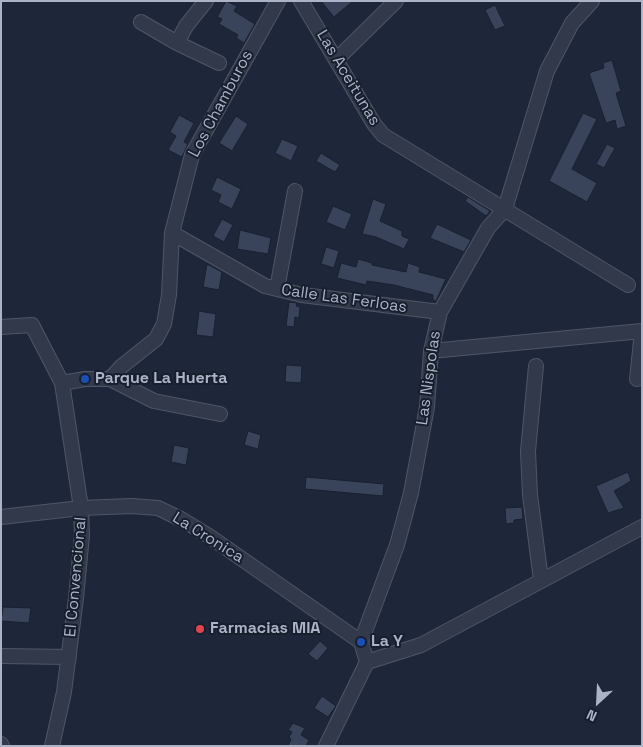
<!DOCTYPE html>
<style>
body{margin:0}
#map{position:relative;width:643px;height:747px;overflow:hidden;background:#1e2739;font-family:"Space Grotesk",sans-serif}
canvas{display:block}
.frame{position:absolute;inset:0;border:2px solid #acb3c7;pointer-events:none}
.north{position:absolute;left:573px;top:677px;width:50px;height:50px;-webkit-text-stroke:4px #171e2e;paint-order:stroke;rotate:205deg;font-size:14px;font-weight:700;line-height:20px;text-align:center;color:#acb3c7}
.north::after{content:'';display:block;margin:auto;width:18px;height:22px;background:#acb3c7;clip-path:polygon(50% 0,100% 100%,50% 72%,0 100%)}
</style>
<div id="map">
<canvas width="643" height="747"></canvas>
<div class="frame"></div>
<div class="north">N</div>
</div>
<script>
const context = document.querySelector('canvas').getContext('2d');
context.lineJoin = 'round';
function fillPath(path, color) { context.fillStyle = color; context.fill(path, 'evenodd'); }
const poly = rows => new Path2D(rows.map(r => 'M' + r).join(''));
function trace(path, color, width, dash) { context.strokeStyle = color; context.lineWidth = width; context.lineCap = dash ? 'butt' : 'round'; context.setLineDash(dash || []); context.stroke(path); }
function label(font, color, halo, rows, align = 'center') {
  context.font = font + ' "Space Grotesk",sans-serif'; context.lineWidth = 4; context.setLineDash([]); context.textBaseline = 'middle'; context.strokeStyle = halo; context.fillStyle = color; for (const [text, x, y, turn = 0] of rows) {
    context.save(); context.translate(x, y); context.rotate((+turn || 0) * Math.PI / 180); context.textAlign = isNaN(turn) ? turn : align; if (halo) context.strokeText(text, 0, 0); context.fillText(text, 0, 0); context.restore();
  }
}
const building = poly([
 [226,1,237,6,234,11,255,24,244,43,236,38,238,35,219,24,222,19,217,17,226,1],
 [321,1,353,1,334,17,321,1],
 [495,5,505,26,495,30,485,10,495,5],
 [612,60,621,91,616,93,626,126,617,129,615,120,606,123,589,73,604,68,603,63,612,60],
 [583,113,597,119,572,169,597,183,587,202,549,181,583,113],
 [179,115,194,123,184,142,188,144,182,157,168,150,176,136,170,132,179,115],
 [236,116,248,124,232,151,219,143,236,116],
 [282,139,298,146,291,161,275,153,282,139],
 [607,144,615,148,604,168,596,164,607,144],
 [321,153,340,165,335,172,316,161,321,153],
 [217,177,241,189,232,209,218,202,221,195,211,190,217,177],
 [468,197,490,211,486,216,465,201,468,197],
 [373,199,386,204,380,221,402,231,402,236,409,239,404,249,376,237,362,234,373,199],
 [333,206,352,214,345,230,326,222,333,206],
 [222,219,233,225,224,242,213,236,222,219],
 [437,224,471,240,464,252,430,238,437,224],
 [240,230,271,238,268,254,237,249,240,230],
 [326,247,339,251,334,268,321,264,326,247],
 [358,259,372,263,372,265,406,272,408,263,420,267,419,272,446,279,436,301,433,300,433,295,394,285,367,281,366,285,337,278,341,263,356,267,358,259],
 [207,264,222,272,219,290,203,287,207,264],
 [289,302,297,303,296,306,300,307,299,318,295,317,294,327,286,326,289,302],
 [199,311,216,314,213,337,196,335,199,311],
 [286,365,302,366,301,383,285,382,286,365],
 [248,431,261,435,258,449,244,445,248,431],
 [174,445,189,448,186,465,171,462,174,445],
 [628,472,631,481,614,491,624,508,608,513,596,486,628,472],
 [306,477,384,484,383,496,305,489,306,477],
 [522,507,523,519,514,520,514,523,506,524,505,508,522,507],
 [3,607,31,608,29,623,1,621,3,607],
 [320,641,328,648,317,661,308,654,320,641],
 [322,696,336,706,328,717,314,708,322,696],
 [293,723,305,728,301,735,309,740,306,746,288,746,291,739,289,737,292,732,288,730,293,723]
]);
fillPath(building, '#39445a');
trace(building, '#192030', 1);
const minor = poly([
 [206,1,186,26,177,43,219,63],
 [301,1,374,124,383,135,628,285],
 [141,22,177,43],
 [336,60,396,1],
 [172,233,265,286,277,289,302,295,440,312],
 [277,289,295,191],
 [1,327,32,325,62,383,81,508,82,535,76,598,64,692,52,746],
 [431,351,642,331],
 [536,366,528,451,530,495,541,580],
 [110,379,154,401,220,414],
 [637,379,642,331],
 [62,383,85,379,110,379,122,366,156,339,164,324,169,295,172,233,192,155,278,1],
 [1,517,81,508,132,506,158,508,181,519,209,536,361,642],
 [1,656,69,657],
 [367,662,421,645,642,527],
 [1,744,2,746],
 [326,746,367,662,361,642,397,545,411,493,427,407,431,351,440,312,488,228,505,209,547,71,572,23,592,1]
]);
trace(minor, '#4f5668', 16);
trace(minor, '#32394a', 14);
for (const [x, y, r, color] of [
 [85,379,5,"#1a4fb4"],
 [200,629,5,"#e0444e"],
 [361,642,5,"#1a4fb4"]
]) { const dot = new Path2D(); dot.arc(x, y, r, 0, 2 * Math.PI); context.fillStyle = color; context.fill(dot); trace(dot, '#171e2e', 2); }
label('16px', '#acb3c7', '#171e2e', [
 ["Las Aceitunas",348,78,59],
 ["Los Chamburos",221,104,-62],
 ["Calle Las Ferloas",344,299,8],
 ["Las Nispolas",429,378,-82],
 ["La Cronica",208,538,32],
 ["El Convencional",76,577,-85]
]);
label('bold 16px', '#acb3c7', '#171e2e', [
 ["Parque La Huerta",95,379],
 ["Farmacias MIA",210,629],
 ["La Y",371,642]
], 'left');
</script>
